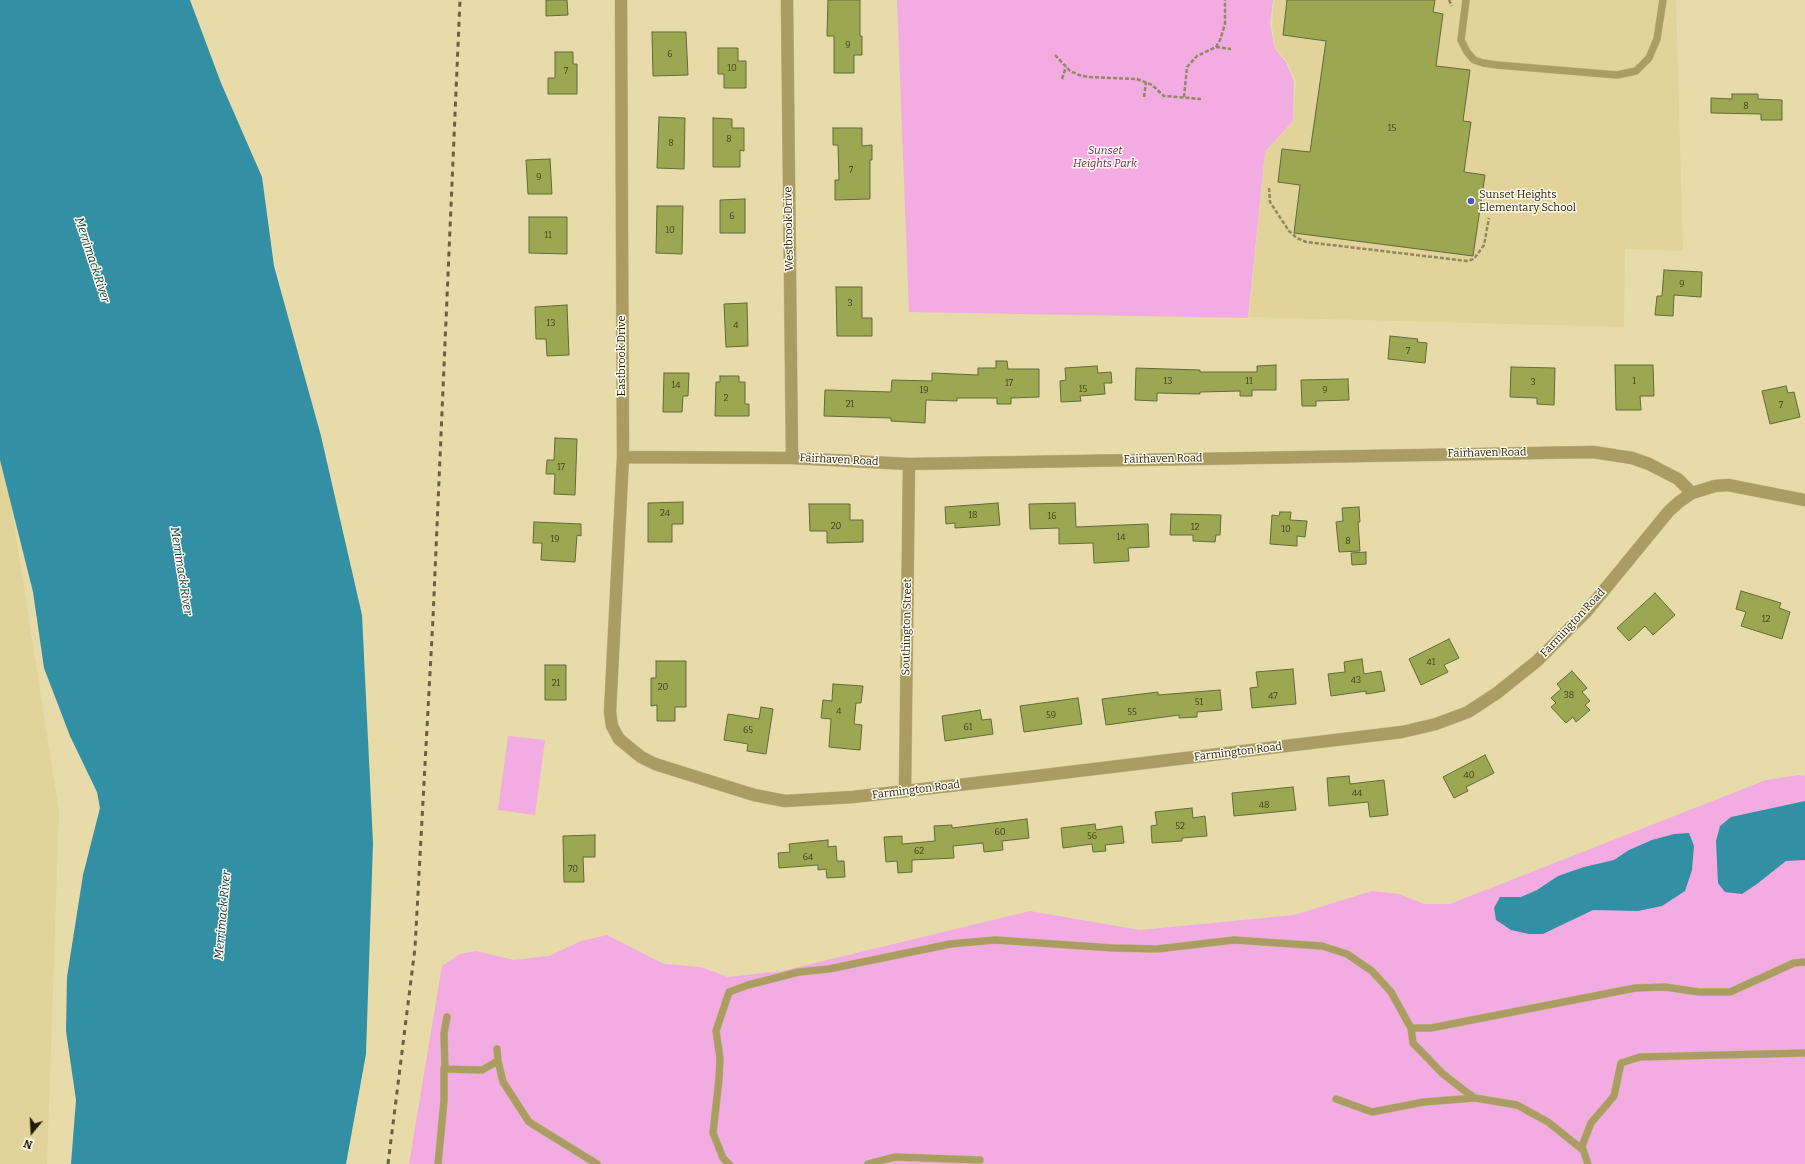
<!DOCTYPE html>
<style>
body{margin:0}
#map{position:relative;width:1805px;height:1164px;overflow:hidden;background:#e7dba9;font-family:Bitter,serif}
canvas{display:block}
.north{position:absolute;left:12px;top:1112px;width:40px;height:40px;-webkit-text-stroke:3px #fffbec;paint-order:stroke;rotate:198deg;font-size:11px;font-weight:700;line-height:16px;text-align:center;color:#221d0a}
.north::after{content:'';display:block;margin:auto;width:14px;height:18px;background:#221d0a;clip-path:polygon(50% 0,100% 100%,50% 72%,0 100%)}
</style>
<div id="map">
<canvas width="1805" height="1164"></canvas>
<div class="north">N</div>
</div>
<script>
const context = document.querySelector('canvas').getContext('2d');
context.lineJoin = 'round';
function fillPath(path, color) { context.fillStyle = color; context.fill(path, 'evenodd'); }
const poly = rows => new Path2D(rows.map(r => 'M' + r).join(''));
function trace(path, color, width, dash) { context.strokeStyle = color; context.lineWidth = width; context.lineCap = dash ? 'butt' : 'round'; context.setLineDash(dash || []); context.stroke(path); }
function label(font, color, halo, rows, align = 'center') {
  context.font = font + ' Bitter,serif'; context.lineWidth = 3; context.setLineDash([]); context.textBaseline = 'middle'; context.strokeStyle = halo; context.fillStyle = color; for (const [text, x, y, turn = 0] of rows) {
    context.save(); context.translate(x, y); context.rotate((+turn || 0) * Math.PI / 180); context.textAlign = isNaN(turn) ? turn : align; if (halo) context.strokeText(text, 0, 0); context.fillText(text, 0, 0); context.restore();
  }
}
fillPath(poly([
 [1274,0,1676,0,1683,251,1625,249,1624,327,1249,317,1265,153,1293,122,1296,82,1287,61,1276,49,1272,26],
 [0,434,59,812,47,1164,0,1164]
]), '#e1d399');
fillPath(poly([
 [897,0,1273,0,1270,25,1275,49,1286,62,1294,82,1293,121,1265,152,1248,318,909,312],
 [508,736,545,740,535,815,498,810],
 [1799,775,1805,776,1805,1164,409,1164,442,966,460,954,476,951,514,960,549,956,581,941,607,935,664,964,701,967,728,977,782,971,1030,911,1140,930,1294,915,1372,891,1399,894,1424,904,1450,904,1766,780]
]), '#f3ace2');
fillPath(poly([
 [0,0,190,0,221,83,262,177,274,266,321,436,362,615,373,843,366,1054,346,1164,71,1164,76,1100,66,1031,67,977,83,875,100,808,97,792,70,736,44,668,33,592,0,460],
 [1805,801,1805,860,1786,861,1757,884,1742,894,1725,892,1718,883,1716,841,1720,826,1731,817],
 [1689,833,1694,846,1692,870,1685,891,1662,906,1638,911,1593,910,1543,934,1529,934,1511,930,1496,920,1494,908,1500,897,1521,897,1537,890,1558,876,1584,867,1614,860,1629,850,1652,840,1674,834]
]), '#338fa4');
const building = poly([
 [546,0,567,0,568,15,546,16,546,0],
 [828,0,860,0,860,36,862,36,862,55,854,55,854,73,834,73,834,36,827,36,828,0],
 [1287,0,1435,0,1433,12,1443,14,1436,66,1470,70,1463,121,1471,122,1464,172,1485,175,1473,256,1294,233,1300,185,1278,182,1282,149,1310,152,1326,41,1283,35,1287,0],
 [652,32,686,32,688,75,653,76,652,32],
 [718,48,738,48,738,61,746,61,746,88,724,88,724,74,718,74,718,48],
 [555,52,573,52,573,64,577,64,577,94,548,94,548,78,555,78,555,52],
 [1732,94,1758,94,1758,99,1782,100,1782,120,1761,120,1761,114,1711,113,1711,98,1732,99,1732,94],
 [659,117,685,118,684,169,657,168,659,117],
 [713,118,732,119,732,128,744,128,744,151,740,150,740,167,713,167,713,118],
 [833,128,862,128,862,146,872,145,872,160,870,160,870,199,835,200,835,180,839,180,838,145,833,145,833,128],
 [550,159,552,194,528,194,526,160,550,159],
 [745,199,745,233,720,233,720,200,745,199],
 [657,206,683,206,682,254,656,253,657,206],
 [529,217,567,217,567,254,529,253,529,217],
 [1664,270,1702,272,1701,297,1674,295,1673,316,1655,315,1657,296,1662,296,1664,270],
 [836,287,862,287,862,318,872,318,872,336,837,336,836,287],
 [747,303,748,346,726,347,724,304,747,303],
 [567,305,569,355,547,356,546,339,536,339,535,307,567,305],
 [1390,336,1418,339,1417,342,1427,343,1425,363,1388,359,1390,336],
 [996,361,1007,361,1008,369,1039,369,1039,397,1011,398,1011,404,997,404,997,398,957,398,957,401,926,400,925,423,891,421,891,418,824,416,825,390,891,392,892,380,932,381,932,373,978,375,978,368,996,368,996,361],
 [1276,365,1276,390,1252,390,1252,396,1240,396,1240,391,1200,392,1200,394,1157,393,1157,401,1135,400,1136,368,1200,370,1200,372,1257,372,1257,366,1276,365],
 [1615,365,1653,365,1654,396,1640,396,1641,410,1616,410,1615,365],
 [1097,366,1098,373,1111,372,1112,383,1104,383,1105,394,1080,396,1081,401,1061,402,1060,381,1066,380,1065,368,1097,366],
 [1511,367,1555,368,1554,405,1537,404,1537,398,1510,397,1511,367],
 [664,373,689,373,688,396,683,396,682,412,663,412,664,373],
 [720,376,739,376,739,382,745,382,745,404,749,404,749,416,715,416,716,382,720,382,720,376],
 [1348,379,1349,400,1316,401,1316,406,1302,406,1301,380,1348,379],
 [1786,386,1788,393,1794,392,1800,417,1770,424,1762,391,1786,386],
 [555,438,577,439,575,495,554,494,555,474,546,474,547,460,554,460,555,438],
 [683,502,683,524,672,524,672,542,648,542,648,503,683,502],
 [998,503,1000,525,955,528,955,523,946,524,945,507,998,503],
 [1075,503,1076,527,1148,524,1149,547,1128,548,1129,561,1094,563,1093,543,1059,544,1059,528,1030,529,1029,504,1075,503],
 [809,504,850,504,850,520,863,520,863,542,827,543,827,531,810,531,809,504],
 [1359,507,1360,522,1358,522,1360,551,1339,552,1336,522,1343,521,1342,508,1359,507],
 [1280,512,1291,512,1290,520,1307,521,1305,537,1297,536,1297,546,1270,544,1272,515,1279,516,1280,512],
 [1171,514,1221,515,1220,535,1216,535,1215,542,1193,541,1193,535,1170,535,1171,514],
 [534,522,581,524,581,536,577,535,575,562,541,560,542,543,533,543,534,522],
 [1366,552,1366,564,1352,565,1351,553,1366,552],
 [1741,591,1781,603,1779,608,1790,612,1782,639,1741,626,1746,612,1736,609,1741,591],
 [1655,593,1675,615,1653,635,1645,626,1629,641,1617,628,1655,593],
 [1449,639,1459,658,1444,665,1448,672,1421,685,1409,659,1449,639],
 [1362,659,1364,674,1381,671,1385,691,1366,694,1366,691,1331,696,1328,674,1345,672,1344,662,1362,659],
 [656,661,686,661,686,707,675,707,675,721,657,721,657,705,651,706,651,678,656,678,656,661],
 [545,665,566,665,566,700,545,700,545,665],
 [1293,669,1296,704,1252,708,1250,688,1258,687,1256,672,1293,669],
 [1572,671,1587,688,1582,692,1590,701,1585,705,1590,710,1576,722,1573,717,1566,723,1551,707,1556,703,1551,698,1561,689,1557,684,1572,671],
 [833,684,863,686,861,703,856,703,854,724,862,725,860,750,829,747,831,719,821,718,823,700,832,701,833,684],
 [1220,690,1222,710,1197,712,1197,717,1179,718,1179,715,1106,725,1102,699,1158,692,1158,695,1220,690],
 [1078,698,1082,724,1024,732,1020,706,1078,698],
 [761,707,773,709,766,754,747,751,748,744,724,740,728,714,759,719,761,707],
 [980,710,982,720,991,719,993,734,945,741,942,716,980,710],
 [1485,755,1494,773,1466,787,1468,791,1454,798,1443,777,1485,755],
 [1349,776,1350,784,1384,780,1388,815,1370,817,1368,802,1329,806,1327,778,1349,776],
 [1293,787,1296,810,1234,816,1232,793,1293,787],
 [1192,808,1193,818,1205,816,1207,836,1182,838,1182,841,1152,843,1151,826,1157,825,1155,812,1192,808],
 [1027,819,1029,838,1002,841,1003,850,984,852,983,843,953,846,954,858,912,860,912,872,898,873,897,861,886,862,884,837,902,836,902,844,935,841,934,826,952,825,952,828,1027,819],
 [1095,824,1096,830,1122,826,1124,843,1105,845,1106,851,1093,852,1092,844,1063,848,1061,828,1095,824],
 [595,835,595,857,583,857,584,882,564,882,563,836,595,835],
 [828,840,828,847,836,846,837,861,844,861,845,877,827,878,826,869,818,870,818,865,779,868,778,853,790,852,789,844,828,840]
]);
fillPath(building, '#9ca851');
trace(building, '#62693c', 1);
const service = poly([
 [1466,0,1461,40,1467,52,1474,60,1483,63,1497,65,1617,75,1636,71,1649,58,1657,39,1663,0],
 [1411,1028,1413,1043,1443,1074,1465,1091,1475,1098,1517,1105,1548,1122,1583,1150],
 [498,1061,503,1082,529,1122,597,1164],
 [445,1069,444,1033,447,1017],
 [1336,1099,1372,1112,1424,1102,1475,1098],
 [438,1164,444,1101,444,1069,482,1070,498,1061,497,1049],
 [729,1164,723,1158,713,1133,719,1079,720,1058,716,1031,729,992,748,985,799,972,829,969,950,944,995,940,1113,948,1157,949,1234,940,1322,946,1347,954,1372,971,1391,992,1411,1028,1431,1028,1635,988,1665,987,1699,992,1730,992,1794,963,1805,962],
 [868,1164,895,1157,980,1160],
 [1588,1164,1582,1146,1591,1123,1614,1096,1621,1063,1640,1057,1805,1053]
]);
const minor = poly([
 [621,0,623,457,610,712,612,726,619,739,641,757,655,764,754,795,785,801,853,797,1028,777,1402,732,1436,724,1468,712,1497,693,1537,661,1587,611,1669,511,1679,502,1692,493,1715,486,1728,485,1805,500],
 [787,0,792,458],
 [623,457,792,458,909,464,1593,452,1632,458,1649,464,1678,479,1692,493],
 [905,791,909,464]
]);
trace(service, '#c4b98c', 8);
trace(minor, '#c4b98c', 13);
trace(poly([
 [1449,0,1452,6],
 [1216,47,1231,49],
 [1055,55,1070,71,1079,75,1088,77,1137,79,1152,85,1164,96,1201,99],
 [1062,79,1066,67],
 [1144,97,1146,82],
 [1184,97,1187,67,1197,56,1216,47,1220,40,1225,24,1225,0],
 [1269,188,1270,202,1289,231,1297,238,1306,242,1467,261,1474,259,1484,245,1489,218]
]), '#908763', 2.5, [4, 2]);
trace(service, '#aa9c63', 7);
trace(minor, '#aa9c63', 12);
trace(poly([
 [388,1164,415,948,433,618,460,0]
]), '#686042', 3, [5, 5]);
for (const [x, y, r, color] of [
 [1471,201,4,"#4f54ca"]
]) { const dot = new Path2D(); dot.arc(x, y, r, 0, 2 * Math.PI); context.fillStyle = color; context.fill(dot); trace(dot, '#fffbec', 1.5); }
label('9px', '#40401c', null, [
 ["9",848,45],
 ["6",670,54],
 ["10",732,68],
 ["7",566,71],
 ["8",1746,106],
 ["15",1392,128],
 ["8",729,139],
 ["8",671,143],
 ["7",851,170],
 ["9",539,177],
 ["6",732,216],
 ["10",670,230],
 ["11",548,235],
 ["9",1682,284],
 ["3",850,303],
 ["13",551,323],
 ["4",736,325],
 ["7",1408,351],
 ["13",1168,381],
 ["11",1249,381],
 ["1",1634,381],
 ["3",1533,382],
 ["17",1009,383],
 ["14",676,385],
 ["15",1083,389],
 ["19",924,390],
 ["9",1325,390],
 ["2",726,398],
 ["21",850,404],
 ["7",1781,405],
 ["17",561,467],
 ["24",665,513],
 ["18",973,515],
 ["16",1052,516],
 ["20",836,526],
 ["12",1195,527],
 ["10",1286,529],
 ["14",1121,537],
 ["19",555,539],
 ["8",1348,541],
 ["12",1766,619],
 ["41",1431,662],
 ["43",1356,680],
 ["21",556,683],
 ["20",663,687],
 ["38",1569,695],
 ["47",1273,696],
 ["51",1199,702],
 ["4",839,711],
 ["55",1132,712],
 ["59",1051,715],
 ["61",968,727],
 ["65",748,730],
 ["40",1469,775],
 ["44",1357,793],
 ["48",1264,805],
 ["52",1180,826],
 ["60",1000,832],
 ["56",1092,836],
 ["62",919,851],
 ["64",808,857],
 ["70",573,869]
]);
label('italic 11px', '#6e1a60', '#fffbec', [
 ["Sunset",1105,151],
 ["Heights Park",1105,164]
]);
label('11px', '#221d0a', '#fffbec', [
 ["Sunset Heights",1479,195],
 ["Elementary School",1479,208]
], 'left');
label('11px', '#221d0a', '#fffbec', [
 ["Westbrook Drive",789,229,-91],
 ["Eastbrook Drive",622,356,-90],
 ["Fairhaven Road",1487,453,-1],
 ["Fairhaven Road",1163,459,-1],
 ["Fairhaven Road",839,460,3],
 ["Farmington Road",1573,623,-47],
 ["Southington Street",907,627,-89],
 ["Farmington Road",1238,752,-7],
 ["Farmington Road",916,790,-7]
]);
label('italic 12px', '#003743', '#fffbec', [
 ["Merrimack River",92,260,72],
 ["Merrimack River",181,571,81],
 ["Merrimack River",223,915,-85]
]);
</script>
